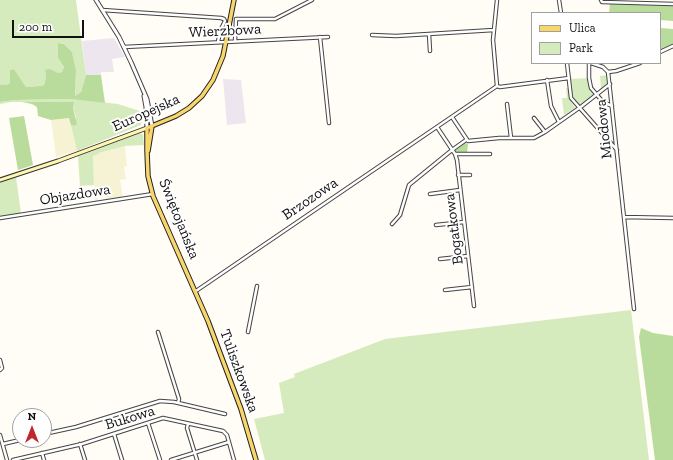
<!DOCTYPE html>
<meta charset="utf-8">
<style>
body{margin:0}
#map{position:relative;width:673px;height:460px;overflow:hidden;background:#fffdf5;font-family:"Zilla Slab",serif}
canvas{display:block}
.legend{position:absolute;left:531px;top:12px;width:130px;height:52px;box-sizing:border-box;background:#fff;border:1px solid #a0a0a0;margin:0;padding:5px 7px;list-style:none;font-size:12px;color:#111}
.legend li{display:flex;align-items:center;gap:8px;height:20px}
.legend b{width:20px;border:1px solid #a0a0a0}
.north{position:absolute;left:12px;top:408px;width:40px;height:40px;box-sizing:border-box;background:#fff;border:1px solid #a0a0a0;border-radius:50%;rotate:0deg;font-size:11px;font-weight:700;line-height:16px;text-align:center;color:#111}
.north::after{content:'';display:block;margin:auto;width:14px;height:18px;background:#c4262e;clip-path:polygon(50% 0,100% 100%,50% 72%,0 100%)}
.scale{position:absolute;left:12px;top:20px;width:72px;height:18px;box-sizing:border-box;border:2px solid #111;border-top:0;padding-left:5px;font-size:12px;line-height:14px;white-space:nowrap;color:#111;-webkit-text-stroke:3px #fff;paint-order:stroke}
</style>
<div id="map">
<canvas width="673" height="460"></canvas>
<ul class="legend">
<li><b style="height:5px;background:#f9d66b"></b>Ulica</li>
<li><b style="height:11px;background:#d5ebbd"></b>Park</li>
</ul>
<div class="north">N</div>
<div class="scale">200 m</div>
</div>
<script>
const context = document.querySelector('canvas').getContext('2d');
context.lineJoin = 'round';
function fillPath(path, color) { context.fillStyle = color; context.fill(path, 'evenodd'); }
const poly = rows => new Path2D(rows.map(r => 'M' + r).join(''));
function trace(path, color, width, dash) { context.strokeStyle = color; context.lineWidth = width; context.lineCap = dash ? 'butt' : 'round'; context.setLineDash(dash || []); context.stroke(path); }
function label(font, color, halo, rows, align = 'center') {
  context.font = font + ' "Zilla Slab",serif'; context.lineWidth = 4; context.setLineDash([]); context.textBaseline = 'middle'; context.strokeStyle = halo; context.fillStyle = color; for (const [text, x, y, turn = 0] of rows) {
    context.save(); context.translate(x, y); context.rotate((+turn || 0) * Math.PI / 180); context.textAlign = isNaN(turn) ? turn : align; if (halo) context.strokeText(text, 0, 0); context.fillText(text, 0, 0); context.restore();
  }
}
fillPath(poly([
 [114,38,125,57,112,59,114,72,101,72,101,75,86,75,82,41],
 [223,79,241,80,246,123,227,125]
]), '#eee6ef');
fillPath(poly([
 [70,118,77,151,56,157,51,120],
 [125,146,127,166,124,167,126,179,120,180,123,197,106,200,105,190,97,190,98,201,95,202,93,156,99,154,99,153]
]), '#f6f3d4');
fillPath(poly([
 [0,0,76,0,86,75,81,92,75,96,76,70,72,52,64,44,59,43,58,58,64,67,62,72,58,73,45,70,46,77,44,85,40,86,26,87,14,69,10,70,10,83,6,85,0,85],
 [608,75,609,84,598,92,595,92,592,87,593,86,596,91,598,91,601,88,600,76],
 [589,78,594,95,582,105,578,105,572,97,570,79],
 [566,88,568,88,568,91,569,88,570,96,572,101,571,102,575,108,560,118,559,118,564,115,562,98,567,98],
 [70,99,118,104,143,112,141,125,77,151,71,125,74,126,76,117,73,108,74,102,11,102,0,104,0,102,15,100],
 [140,133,143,135,144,145,125,146,99,153,99,154,93,156,94,185,80,186,78,156],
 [16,177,21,214,0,217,0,182],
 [631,310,649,460,265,460,254,419,284,413,279,383,295,377,294,374,385,339]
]), '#d5ebbd');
fillPath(poly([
 [610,4,673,6,673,21,660,20,660,13,609,13],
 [660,28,673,29,673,44,660,51],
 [58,43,64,44,72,52,76,70,75,96,81,92,86,75,101,75,105,103,70,99,15,100,0,102,0,85,6,85,10,83,10,70,14,69,26,87,40,86,44,85,46,77,45,70,50,69,58,73,62,72,64,67,58,58],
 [11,102,74,102,73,108,77,124,74,126,71,125,69,118,51,120,38,116,37,107,32,104,22,102],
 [24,116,33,165,18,170,9,118],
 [465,143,468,144,467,153,455,153,455,151,456,149],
 [641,328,653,333,673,336,673,460,655,460,639,337]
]), '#b9dc9c');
const minor = poly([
 [497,0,493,40,497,86],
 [559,0,561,13],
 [601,0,602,2,673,4],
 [102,10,221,18,224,19,225,21,220,31,218,42],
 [429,34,430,51],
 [372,35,396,36,494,30],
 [320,37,329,123],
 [235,41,236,19,275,19,312,0],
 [124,47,328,37],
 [660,52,673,46],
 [567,63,571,98,617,150],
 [589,63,589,78,591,88,603,102,612,106],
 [591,63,603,67,608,72],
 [547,80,551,106,559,122],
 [497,86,500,87,569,78],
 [507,104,511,138],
 [452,117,468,141,499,138,534,138,545,132,582,106,610,84],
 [534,118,545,132],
 [437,127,455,154,457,160,474,306],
 [455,154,490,154],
 [458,175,470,175],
 [430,194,460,190],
 [624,217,673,218],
 [0,218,153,194],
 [392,224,400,215,409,185,452,150,466,140],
 [436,225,464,222],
 [440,259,468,256],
 [445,290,472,287],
 [196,291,497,86],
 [634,309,608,72,616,71,640,63],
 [158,332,179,399,178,403],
 [248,332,257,286],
 [0,360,2,368,0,370],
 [148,423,160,460],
 [188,424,187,428,197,460],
 [44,434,76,427,160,401,174,402,225,414],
 [114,434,122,460],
 [0,435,7,460],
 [3,444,20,440],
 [80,444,85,460],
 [42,453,44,460],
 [13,460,82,444,163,418,223,431,227,435,234,460],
 [171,460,229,442]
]);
const tertiary = poly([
 [96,0,119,37,131,62,147,99,152,126],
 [144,96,146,107,147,128]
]);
const secondary = poly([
 [0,180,58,161,147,128]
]);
const primary = poly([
 [234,0,223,56,213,80,202,96,189,108,176,116,147,128,147,151,148,176,153,196,208,321,241,409,256,460],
 [148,151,152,126]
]);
trace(minor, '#444', 4.5);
trace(tertiary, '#444', 5);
trace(secondary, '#333', 5);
trace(primary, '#222', 5.5);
trace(minor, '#fff', 2.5);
trace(tertiary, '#fff', 3);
trace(secondary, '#fff6b0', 3);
trace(primary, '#f9d66b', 3.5);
label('15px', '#111', '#fff', [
 ["Wierzbowa",225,31,-3],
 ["Europejska",146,113,-24],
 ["Miodowa",604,129,-96],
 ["Objazdowa",75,195,-9],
 ["Brzozowa",310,199,-34],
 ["Świętojańska",179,219,68],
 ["Bogatkowa",454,229,-97],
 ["Tuliszkowska",239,371,70],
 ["Bukowa",130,418,-17]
]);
</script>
